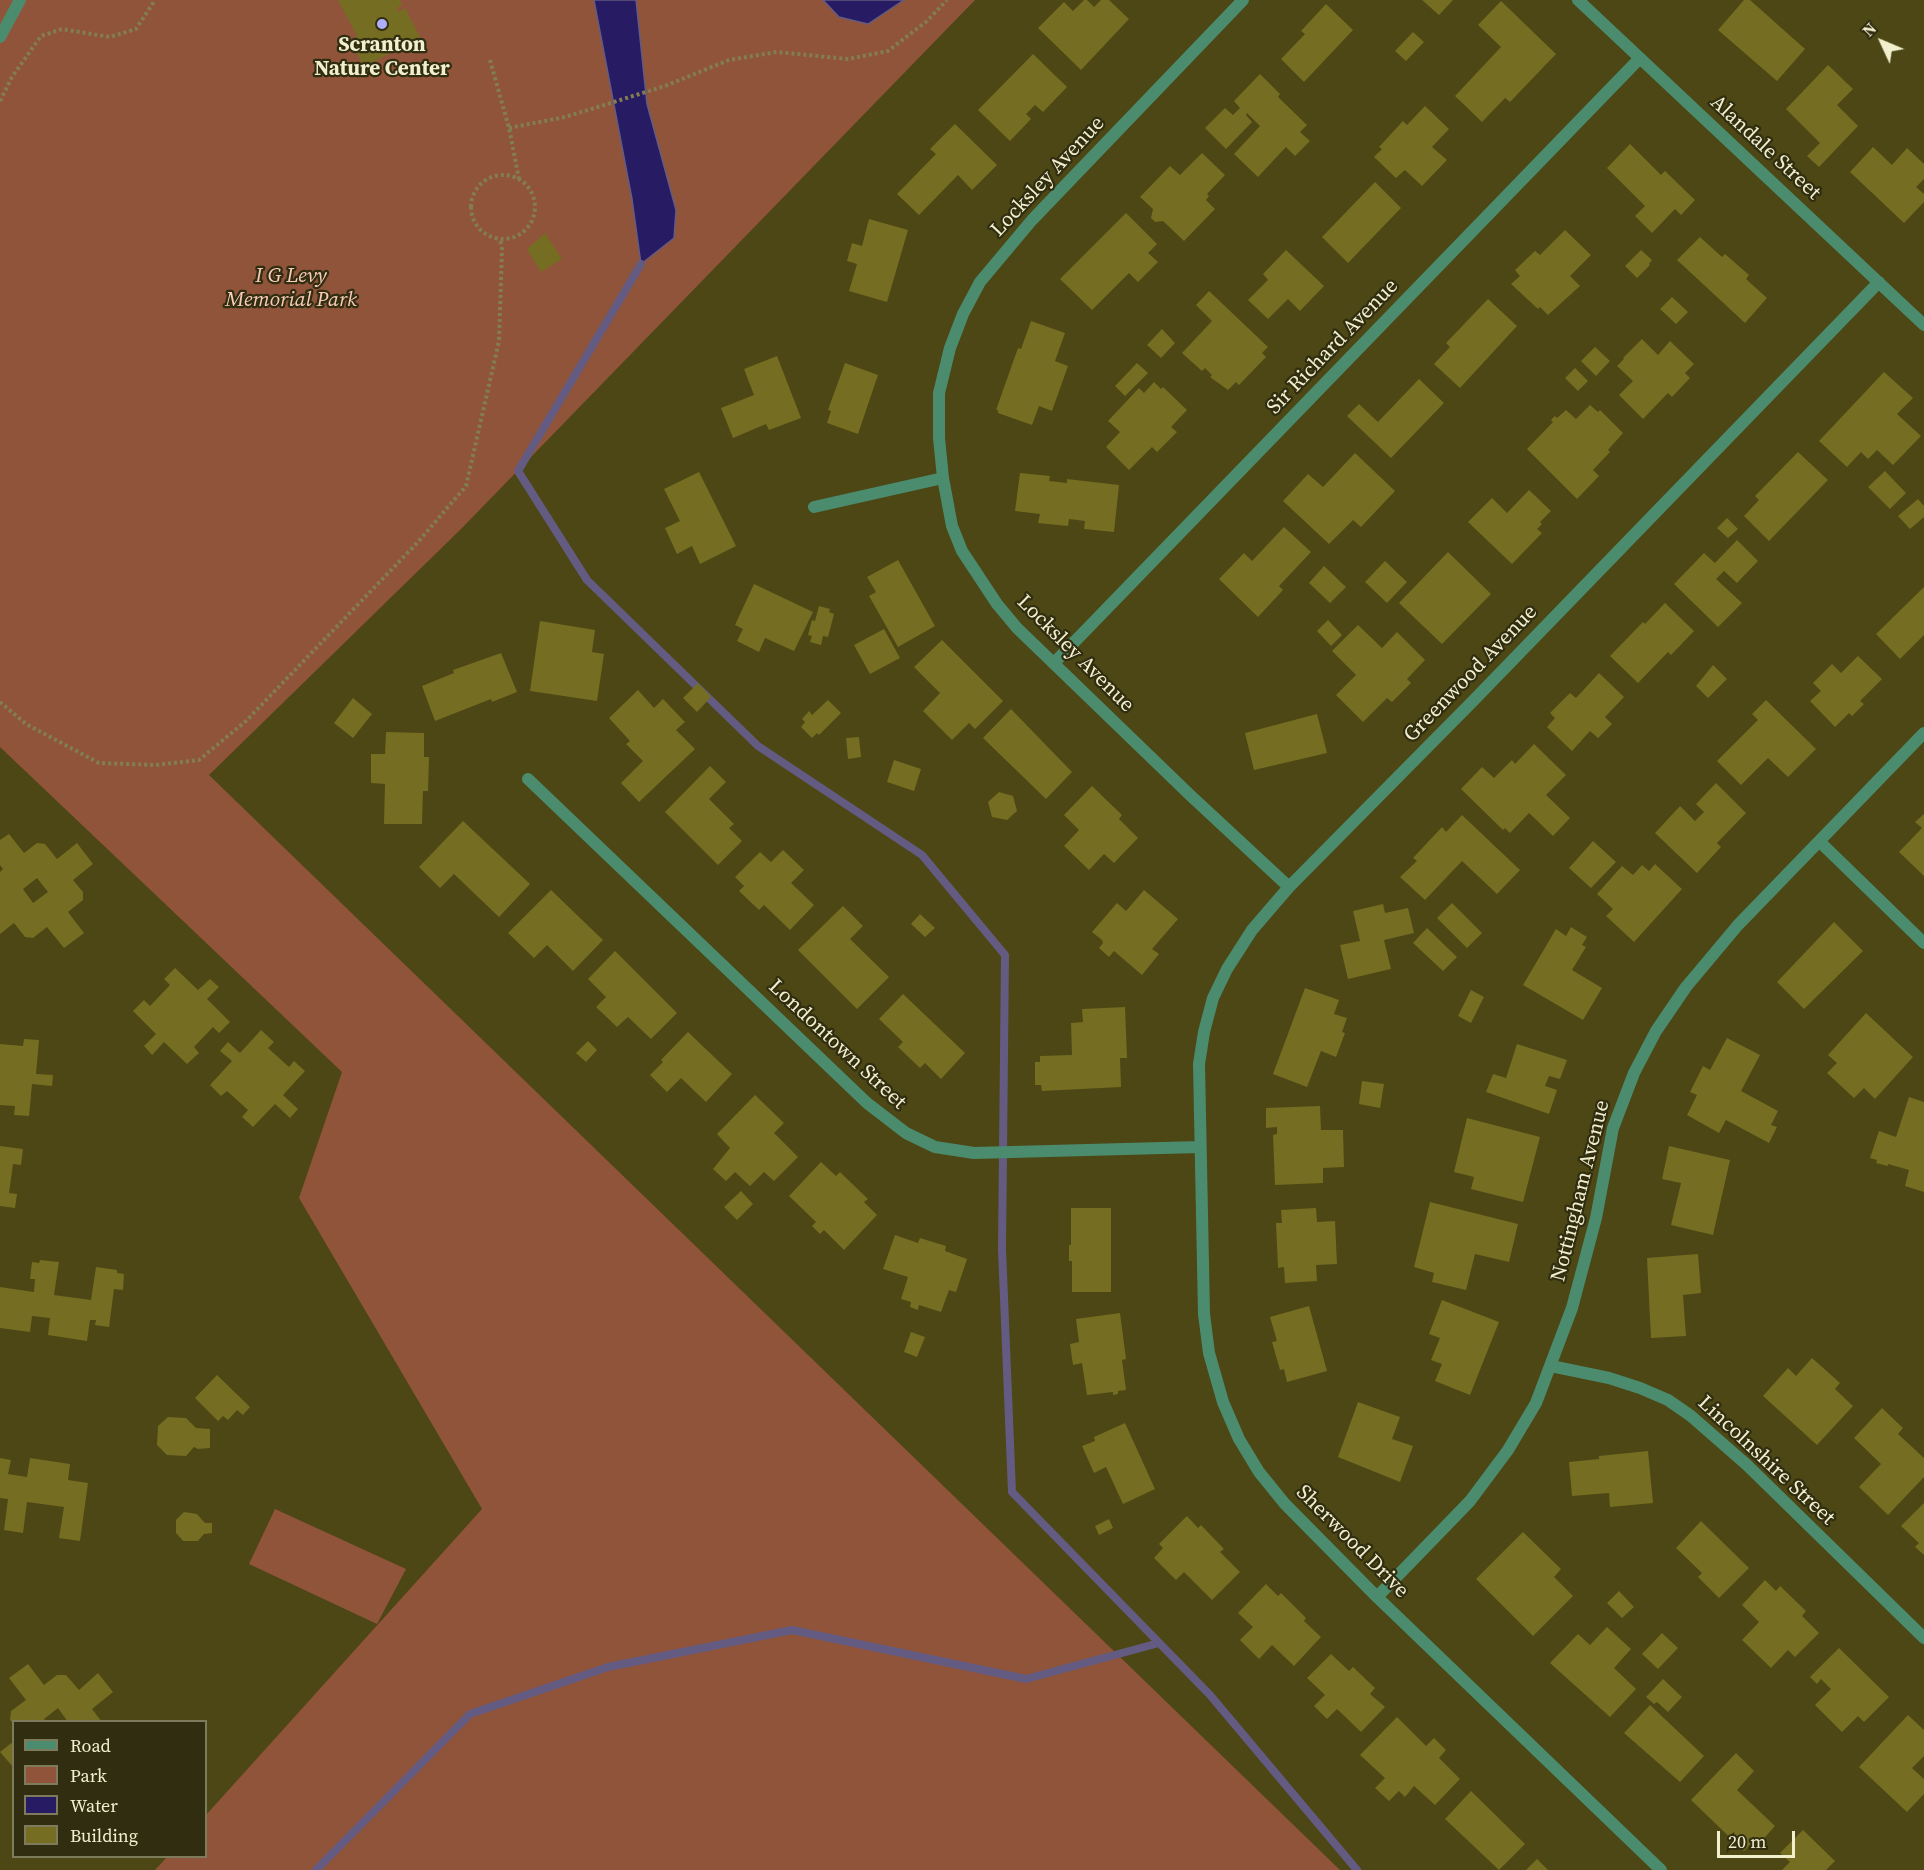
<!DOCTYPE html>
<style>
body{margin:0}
#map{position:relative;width:1924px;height:1870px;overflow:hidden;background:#4c4714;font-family:"Source Serif 4",serif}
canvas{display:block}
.legend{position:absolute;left:12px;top:1720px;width:195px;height:138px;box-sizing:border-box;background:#302d11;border:2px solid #7d7b5c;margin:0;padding:8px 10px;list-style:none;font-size:18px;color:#f1efcd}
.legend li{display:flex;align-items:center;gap:12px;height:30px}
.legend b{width:30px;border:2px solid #7d7b5c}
.north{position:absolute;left:1852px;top:12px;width:60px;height:60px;-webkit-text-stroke:4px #302d11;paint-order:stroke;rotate:314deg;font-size:16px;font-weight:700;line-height:24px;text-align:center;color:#f1efcd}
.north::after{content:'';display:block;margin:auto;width:21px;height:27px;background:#f1efcd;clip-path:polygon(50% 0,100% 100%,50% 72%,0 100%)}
.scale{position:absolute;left:1717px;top:1831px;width:78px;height:27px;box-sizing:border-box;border:3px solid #f1efcd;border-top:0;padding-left:8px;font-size:18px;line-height:21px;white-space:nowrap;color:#f1efcd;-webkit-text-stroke:4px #302d11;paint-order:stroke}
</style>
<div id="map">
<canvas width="1924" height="1870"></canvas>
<ul class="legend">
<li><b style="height:8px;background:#4b8c6f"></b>Road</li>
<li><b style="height:16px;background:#90543a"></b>Park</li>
<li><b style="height:16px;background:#271b63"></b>Water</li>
<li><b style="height:16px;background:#756d21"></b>Building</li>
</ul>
<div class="north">N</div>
<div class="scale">20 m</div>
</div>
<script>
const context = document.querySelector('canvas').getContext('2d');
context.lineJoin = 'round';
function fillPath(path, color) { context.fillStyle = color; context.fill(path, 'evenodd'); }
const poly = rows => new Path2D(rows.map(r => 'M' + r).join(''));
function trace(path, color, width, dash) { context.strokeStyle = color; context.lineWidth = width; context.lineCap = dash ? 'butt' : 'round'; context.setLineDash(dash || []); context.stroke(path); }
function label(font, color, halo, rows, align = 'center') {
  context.font = font + ' "Source Serif 4",serif'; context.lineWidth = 4.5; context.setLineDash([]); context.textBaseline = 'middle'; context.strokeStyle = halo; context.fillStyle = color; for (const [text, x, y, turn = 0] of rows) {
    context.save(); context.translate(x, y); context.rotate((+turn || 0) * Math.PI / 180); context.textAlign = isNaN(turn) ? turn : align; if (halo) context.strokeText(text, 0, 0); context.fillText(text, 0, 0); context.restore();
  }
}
fillPath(poly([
 [0,0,975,0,461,529,209,775,1340,1870,155,1870,167,1857,206,1856,206,1815,482,1509,299,1198,342,1072,0,747],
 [275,1509,406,1569,377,1624,249,1564]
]), '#90543a');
const water = poly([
 [594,0,636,0,647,104,676,210,674,238,641,264,632,199,594,0],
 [823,0,904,0,868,24,839,17,823,0]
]);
fillPath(water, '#271b63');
trace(water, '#645b83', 1.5);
trace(poly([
 [641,264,518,471,587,580,758,746,922,855,1005,955,1002,1249,1012,1492,1210,1695,1357,1870],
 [316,1870,470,1714,608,1667,792,1630,1026,1679,1159,1643]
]), '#645b83', 8);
fillPath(poly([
 [338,0,400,0,402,5,397,8,398,12,405,8,420,37,364,67,350,40,357,36],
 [1084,0,1087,0,1094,7,1101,0,1109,0,1129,19,1081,70,1038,28,1064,2,1073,11],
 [1422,0,1453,0,1439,15],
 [1744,0,1750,0,1805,49,1777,81,1718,30],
 [1501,1,1556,54,1510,102,1505,98,1482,122,1455,96,1501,47,1478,25],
 [1326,4,1353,30,1304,82,1281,59,1305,34,1301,31],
 [1413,32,1424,42,1406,61,1395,51],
 [1033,54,1067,87,1043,112,1035,105,1026,114,1031,119,1010,141,978,110],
 [1828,65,1853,89,1837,105,1858,126,1819,167,1807,156,1820,143,1786,109],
 [1260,74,1280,94,1278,97,1307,125,1300,132,1310,141,1295,156,1286,147,1258,177,1234,154,1260,126,1247,113,1246,115,1252,122,1226,149,1205,128,1225,108,1233,115,1240,108,1234,101],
 [1425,106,1449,129,1432,147,1447,160,1422,186,1405,170,1396,178,1374,157,1382,149,1379,147,1403,121,1407,125],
 [955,124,997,165,972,190,958,175,919,215,897,194,936,154,930,149],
 [1630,144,1661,175,1665,171,1695,200,1681,215,1675,209,1652,233,1635,216,1645,206,1607,168],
 [1873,147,1892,165,1907,148,1924,164,1924,179,1916,187,1924,194,1924,202,1904,223,1850,172],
 [1202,153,1225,175,1207,194,1209,196,1206,200,1215,209,1184,241,1163,221,1155,222,1151,218,1153,209,1140,197,1170,166,1180,175],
 [1375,182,1401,208,1348,263,1322,237],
 [1126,213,1157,244,1148,253,1158,262,1138,282,1129,273,1092,310,1060,279],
 [869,219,908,230,887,302,849,291,857,264,847,261,852,243,862,246],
 [1565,230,1591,255,1570,276,1580,286,1548,315,1540,307,1538,309,1511,284,1520,276,1515,270,1535,251,1540,255],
 [545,233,562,259,541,272,527,249],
 [1700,237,1722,257,1725,254,1749,275,1746,279,1767,298,1745,323,1677,260],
 [1286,250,1324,286,1300,311,1288,299,1268,319,1248,300,1268,280,1263,274],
 [1641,250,1652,260,1649,264,1650,265,1637,278,1625,266],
 [1209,291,1268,347,1262,353,1266,357,1239,385,1236,382,1228,390,1210,377,1212,375,1205,368,1202,371,1182,353,1212,321,1196,305],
 [1672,297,1688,312,1676,324,1660,309],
 [1488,299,1517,326,1460,388,1434,364,1450,347,1446,343],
 [1031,321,1065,333,1055,361,1068,366,1052,411,1039,406,1032,425,998,413,998,410,996,410,1018,348,1021,349],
 [1162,329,1175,343,1161,358,1147,345],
 [1642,339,1658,355,1670,341,1694,364,1685,373,1690,378,1672,397,1668,393,1643,419,1619,395,1633,381,1617,366,1624,359,1623,358],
 [1595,347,1610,361,1596,376,1581,361],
 [777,356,801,418,769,430,766,424,733,438,721,408,754,395,744,369],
 [845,363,878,375,858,434,827,423,831,411,828,410],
 [1137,363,1148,373,1125,396,1115,386],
 [1575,368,1588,381,1578,391,1565,378],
 [1884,372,1913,398,1897,414,1921,436,1893,465,1877,450,1868,459,1861,452,1847,467,1819,441],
 [1419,379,1444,403,1391,458,1347,416,1359,404,1378,422],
 [1154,382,1161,389,1163,387,1187,410,1171,427,1177,432,1157,452,1152,447,1129,470,1106,447,1120,432,1108,421,1139,388,1144,393],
 [1590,405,1598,412,1600,410,1623,433,1608,450,1610,452,1593,470,1599,476,1577,499,1527,449,1553,422,1551,420,1555,416,1557,418,1566,410,1576,419],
 [1798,452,1828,480,1769,541,1744,516,1759,500,1755,496],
 [1355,453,1395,491,1361,527,1353,520,1329,544,1283,501,1308,474,1323,487],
 [1885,471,1906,493,1890,509,1868,487],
 [699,472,736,546,700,564,692,546,677,554,665,528,680,521,664,489],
 [1020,473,1050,476,1049,481,1067,483,1067,479,1119,485,1114,532,1084,529,1085,521,1069,519,1068,526,1038,523,1040,514,1015,511],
 [1529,490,1551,511,1540,522,1542,524,1537,529,1542,533,1512,564,1468,522,1492,498,1507,513],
 [1918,499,1924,506,1924,517,1910,529,1898,516],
 [1727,518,1738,529,1728,538,1717,528],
 [1284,527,1311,552,1279,586,1283,590,1258,617,1219,579,1244,553,1252,561],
 [1737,540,1758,561,1737,583,1724,571,1716,579,1742,603,1718,627,1674,584,1704,553,1715,563],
 [1448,552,1491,594,1442,644,1399,603],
 [898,560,935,626,898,647,869,596,876,592,867,577],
 [1385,561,1407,582,1387,603,1365,582],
 [1324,566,1346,587,1330,603,1309,583],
 [754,584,813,612,794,651,765,638,759,652,737,641,743,629,735,625],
 [1924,587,1924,635,1900,659,1876,634],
 [1665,603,1694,631,1671,655,1668,652,1638,683,1610,656,1643,622,1645,624],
 [819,606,830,609,829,612,834,614,828,637,823,636,821,645,810,642,812,636,808,635,812,620,815,621],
 [1328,620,1342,635,1331,646,1317,631],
 [540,621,595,630,592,652,604,654,597,701,530,691],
 [1358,625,1382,648,1397,632,1425,660,1407,679,1411,683,1392,702,1387,698,1363,722,1336,695,1356,675,1332,651],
 [884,629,900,658,870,674,854,645],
 [942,640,1003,701,975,729,969,723,952,740,923,711,940,693,914,667],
 [501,653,517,692,492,702,491,699,435,721,422,686,454,673,453,670],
 [1858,656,1882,679,1860,701,1864,704,1852,716,1849,713,1835,727,1810,701,1821,691,1813,683,1832,664,1841,673],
 [1713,665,1727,679,1708,698,1696,686],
 [1599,673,1624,697,1605,717,1612,724,1598,738,1590,731,1572,751,1547,727,1555,718,1550,713,1570,693,1576,698],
 [698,683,711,697,697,712,683,698],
 [638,690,654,708,663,699,685,722,676,730,695,749,639,802,621,783,643,761,626,744,630,741,609,718],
 [353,698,372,714,353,738,334,723],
 [828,700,841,713,819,735,817,733,812,738,801,727,805,722,802,719,809,711,812,715],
 [1766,700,1816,749,1788,777,1768,758,1741,785,1717,761,1758,720,1752,714],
 [1011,709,1072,772,1046,799,983,738],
 [1317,714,1327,753,1254,770,1245,733],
 [386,732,424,733,424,757,429,757,428,791,423,791,422,824,384,824,385,784,371,783,371,754,385,754],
 [859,737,861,757,848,759,846,738],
 [1534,744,1566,775,1546,795,1570,818,1553,836,1529,813,1510,833,1505,828,1503,830,1461,789,1482,767,1494,778,1512,760,1515,764],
 [894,760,921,769,914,791,887,782],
 [710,766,726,782,709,799,734,824,729,828,742,841,718,865,665,812],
 [1716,783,1746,813,1717,843,1721,847,1697,873,1655,833,1680,806,1695,821,1704,812,1696,804],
 [1092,786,1122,815,1119,819,1138,838,1114,863,1104,854,1089,870,1064,846,1079,830,1064,815],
 [999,792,1013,796,1017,811,1007,820,992,817,988,802],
 [1924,814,1924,876,1899,852,1922,828,1915,822],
 [1462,815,1520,870,1497,894,1462,861,1425,900,1400,877,1417,861,1413,858,1442,827,1446,832],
 [463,821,530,884,499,917,454,874,440,888,419,867],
 [9,834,24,853,37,843,45,844,57,859,77,843,93,864,73,880,83,892,83,900,68,912,84,933,64,948,47,927,33,938,25,937,14,923,0,934,0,872,3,869,0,865,0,840],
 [37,878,48,892,33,903,23,889],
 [1593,841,1616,862,1591,888,1569,868],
 [783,850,804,870,791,883,814,905,790,930,764,905,759,910,739,891,744,886,735,877,760,852,771,862],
 [1655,864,1682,889,1634,942,1606,916,1613,909,1597,894,1622,866,1633,875,1642,865,1649,871],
 [551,890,603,940,573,971,547,945,534,958,508,933],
 [1144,890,1178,919,1152,949,1159,954,1142,975,1114,951,1109,957,1099,948,1103,943,1102,940,1092,932,1117,903,1126,911],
 [1452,903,1482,933,1467,948,1437,918],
 [1383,904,1385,913,1408,908,1414,933,1384,940,1391,969,1348,979,1340,945,1360,941,1353,911],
 [843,906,863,926,850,939,889,977,857,1009,798,950],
 [920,914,935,928,925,937,911,924],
 [1834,922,1863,951,1804,1009,1777,982],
 [1571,927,1587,937,1582,945,1586,947,1572,970,1602,988,1583,1020,1523,985,1556,929,1566,936],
 [1427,928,1457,957,1443,971,1413,943],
 [615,951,677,1013,651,1039,628,1017,617,1027,596,1007,606,997,588,979],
 [175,968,198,990,210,979,219,987,207,999,230,1022,219,1033,213,1027,194,1047,199,1053,187,1064,164,1042,152,1055,144,1046,156,1034,133,1011,144,1000,150,1006,170,985,164,979],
 [1305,988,1339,1000,1334,1014,1347,1018,1342,1032,1345,1033,1336,1057,1321,1051,1307,1087,1273,1074],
 [1471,990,1484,997,1471,1023,1458,1016],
 [903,994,965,1053,941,1079,925,1063,920,1068,898,1047,903,1042,879,1019],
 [1125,1007,1127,1058,1120,1058,1121,1087,1042,1091,1041,1085,1035,1085,1035,1062,1040,1062,1040,1056,1072,1055,1071,1023,1083,1022,1082,1009],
 [1866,1013,1913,1057,1875,1099,1864,1088,1854,1098,1827,1073,1837,1063,1828,1055],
 [261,1030,274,1042,268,1048,289,1067,294,1061,305,1071,283,1095,298,1109,290,1118,275,1104,253,1127,242,1117,248,1110,227,1091,221,1096,210,1085,232,1061,220,1051,228,1042,240,1053],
 [688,1032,732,1074,706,1102,681,1078,667,1092,650,1075,663,1062,661,1060],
 [1727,1038,1760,1055,1741,1091,1778,1111,1771,1125,1777,1127,1769,1143,1726,1120,1719,1133,1687,1115,1697,1095,1690,1092,1703,1066,1710,1070],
 [24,1039,39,1040,36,1074,53,1075,52,1086,32,1084,29,1116,14,1115,15,1106,0,1105,0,1044,23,1046],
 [588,1041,597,1050,586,1062,576,1053],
 [1517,1044,1567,1060,1560,1079,1549,1076,1545,1086,1557,1090,1549,1114,1486,1092,1493,1074,1506,1078],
 [1362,1081,1384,1084,1380,1108,1359,1104],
 [755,1095,784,1123,774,1133,798,1157,774,1181,764,1172,750,1186,735,1172,726,1181,713,1169,730,1148,717,1134],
 [1909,1097,1924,1102,1924,1192,1905,1186,1909,1170,1888,1164,1888,1166,1876,1163,1877,1160,1870,1158,1879,1131,1896,1137],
 [1320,1106,1321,1130,1343,1130,1344,1167,1323,1168,1323,1183,1275,1185,1273,1135,1277,1134,1277,1127,1266,1128,1266,1108],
 [1467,1118,1540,1137,1523,1202,1471,1189,1474,1177,1454,1172],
 [0,1146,23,1149,21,1165,13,1164,9,1193,17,1194,15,1208,0,1206],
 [1669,1146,1730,1160,1713,1235,1671,1225,1681,1183,1662,1179],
 [821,1162,836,1176,840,1172,868,1199,864,1202,877,1215,844,1250,824,1230,820,1234,812,1226,816,1222,789,1196],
 [741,1191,753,1204,737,1220,724,1207],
 [1430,1202,1518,1224,1509,1262,1475,1254,1466,1290,1432,1282,1434,1273,1414,1267],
 [1071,1208,1111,1208,1111,1292,1072,1292,1072,1261,1069,1261,1069,1245,1071,1245],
 [1316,1208,1317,1222,1335,1221,1337,1264,1316,1265,1317,1281,1285,1283,1284,1267,1278,1268,1276,1223,1282,1223,1281,1210],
 [895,1235,918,1243,920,1238,946,1246,945,1251,967,1259,956,1292,949,1290,941,1312,919,1305,918,1310,910,1307,911,1302,901,1299,908,1277,883,1269],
 [1698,1254,1701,1293,1683,1295,1686,1336,1651,1338,1647,1258],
 [40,1260,59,1262,54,1295,91,1300,96,1267,117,1270,117,1273,124,1274,123,1290,114,1289,109,1327,95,1325,96,1320,90,1320,87,1341,48,1335,50,1318,32,1316,30,1332,0,1328,0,1287,34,1292,35,1279,30,1279,32,1262,39,1263],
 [1442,1300,1499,1322,1470,1395,1435,1381,1442,1364,1431,1360,1440,1338,1429,1334],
 [1309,1306,1327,1371,1287,1382,1284,1369,1280,1370,1272,1342,1277,1341,1270,1317],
 [1120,1313,1126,1359,1122,1360,1126,1390,1118,1391,1118,1394,1113,1395,1113,1392,1087,1395,1082,1363,1073,1365,1070,1344,1079,1342,1076,1319],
 [911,1332,925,1337,917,1357,904,1352],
 [1812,1358,1840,1383,1835,1389,1853,1406,1817,1445,1763,1396,1788,1368,1796,1376],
 [217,1375,250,1407,243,1415,237,1410,228,1420,223,1416,218,1421,195,1398],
 [1358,1402,1400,1417,1392,1439,1413,1446,1400,1482,1338,1457],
 [1882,1408,1903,1428,1898,1434,1924,1458,1924,1477,1888,1515,1859,1487,1881,1464,1854,1438],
 [168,1417,186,1418,196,1428,210,1429,210,1448,198,1449,194,1447,186,1456,167,1455,157,1445,158,1426],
 [1125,1423,1155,1489,1123,1504,1106,1467,1094,1473,1082,1446,1095,1441,1094,1437],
 [1648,1451,1653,1503,1610,1507,1609,1493,1572,1496,1569,1462,1599,1459,1599,1456],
 [0,1458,11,1460,8,1474,27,1477,30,1458,70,1464,68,1480,88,1483,80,1541,59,1538,64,1507,27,1502,23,1533,4,1530,8,1499,0,1498],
 [1924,1503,1924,1555,1915,1547,1919,1543,1901,1526],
 [184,1512,197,1514,205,1523,212,1523,212,1533,204,1534,198,1541,183,1541,176,1533,176,1520],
 [1187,1516,1198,1528,1201,1525,1224,1549,1220,1552,1240,1572,1212,1600,1184,1572,1176,1580,1154,1558,1163,1548,1159,1544],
 [1109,1519,1113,1528,1099,1535,1095,1526],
 [1701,1521,1749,1568,1719,1598,1698,1577,1702,1573,1676,1548],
 [1523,1532,1561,1569,1554,1577,1573,1596,1533,1636,1476,1579],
 [1765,1580,1776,1591,1780,1586,1806,1611,1802,1616,1819,1633,1795,1657,1788,1650,1771,1668,1742,1640,1759,1622,1742,1605],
 [1266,1584,1278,1596,1281,1593,1306,1618,1304,1621,1321,1637,1294,1666,1272,1645,1259,1659,1240,1640,1253,1627,1238,1613],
 [1619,1591,1634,1607,1622,1618,1607,1603],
 [1607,1627,1631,1649,1614,1668,1636,1689,1610,1717,1550,1663,1578,1634,1590,1645],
 [1662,1633,1678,1648,1658,1669,1642,1654],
 [1839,1648,1889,1697,1864,1722,1858,1716,1842,1732,1815,1705,1831,1689,1821,1679,1817,1684,1810,1677],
 [1331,1654,1349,1671,1353,1667,1375,1688,1370,1694,1385,1707,1361,1732,1337,1709,1327,1719,1314,1706,1325,1695,1307,1678],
 [28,1664,44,1685,57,1675,66,1675,79,1690,98,1673,113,1692,92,1709,102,1722,68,1722,58,1708,44,1719,46,1722,14,1722,14,1724,10,1720,11,1711,26,1700,9,1678],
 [1663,1679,1682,1697,1668,1712,1657,1702,1654,1704,1646,1697],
 [1650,1705,1704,1756,1680,1782,1624,1733],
 [1908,1715,1924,1730,1924,1756,1912,1768,1924,1779,1924,1794,1907,1812,1859,1767],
 [1397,1717,1426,1746,1434,1738,1446,1750,1439,1758,1460,1779,1435,1805,1414,1786,1405,1797,1399,1791,1389,1801,1375,1788,1385,1778,1360,1755],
 [14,1741,14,1768,0,1752],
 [1736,1753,1754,1771,1737,1790,1775,1826,1759,1844,1755,1840,1744,1851,1691,1800],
 [1471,1791,1525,1844,1499,1870,1445,1819],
 [1803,1830,1835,1861,1826,1870,1782,1870,1790,1862,1780,1853],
 [1537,1859,1548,1870,1526,1870]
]), '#756d21');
trace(poly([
 [490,60,509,128,519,179],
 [0,101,12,77,41,36,62,29,110,37,136,29,155,0],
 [509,128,565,117,601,106,665,86,729,60,777,52,848,59,888,51,927,21,947,0],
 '471 207a32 32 0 1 1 64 0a32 32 0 1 1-64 0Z',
 [0,702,26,724,99,763,156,765,199,760,246,721,418,542,466,486,499,341,502,249,500,239]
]), '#827e51', 4, [3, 3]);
trace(poly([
 [1243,0,1032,220,980,282,963,314,950,348,939,393,939,438,943,478,952,526,962,551,997,604,1017,628,1190,795,1289,887],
 [1578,0,1924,325],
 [0,37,20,0],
 [814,507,943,478],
 [1054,663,1640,58],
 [528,779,867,1103,906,1133,935,1147,974,1153,1200,1147],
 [1820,842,1924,943],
 [1551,1366,1609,1378,1640,1388,1668,1400,1691,1416,1747,1465,1924,1638],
 [1377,1597,1470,1501,1508,1450,1536,1403,1572,1308,1596,1218,1613,1128,1634,1073,1656,1031,1686,987,1738,925,1924,733],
 [1661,1870,1377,1597,1285,1504,1259,1472,1239,1439,1223,1402,1209,1353,1204,1314,1199,1064,1204,1032,1213,998,1227,969,1252,930,1289,887,1472,702,1879,282]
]), '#4b8c6f', 12);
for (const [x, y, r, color] of [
 [382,24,6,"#aeaefa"]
]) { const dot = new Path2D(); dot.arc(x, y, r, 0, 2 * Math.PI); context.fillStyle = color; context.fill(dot); trace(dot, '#302d11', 2); }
label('bold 21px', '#f1efcd', '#302d11', [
 ["Scranton",382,46],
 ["Nature Center",382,70]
]);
label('21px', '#f1efcd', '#302d11', [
 ["Alandale Street",1765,148,43],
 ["Locksley Avenue",1048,177,-47],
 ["Sir Richard Avenue",1333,347,-46],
 ["Locksley Avenue",1075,654,45],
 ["Greenwood Avenue",1471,674,-46],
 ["Londontown Street",837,1045,43],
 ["Nottingham Avenue",1581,1191,-76],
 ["Lincolnshire Street",1766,1461,43],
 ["Sherwood Drive",1352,1542,45]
]);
label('italic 21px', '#fbccb8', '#302d11', [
 ["I G Levy",291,277],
 ["Memorial Park",291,301]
]);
</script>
